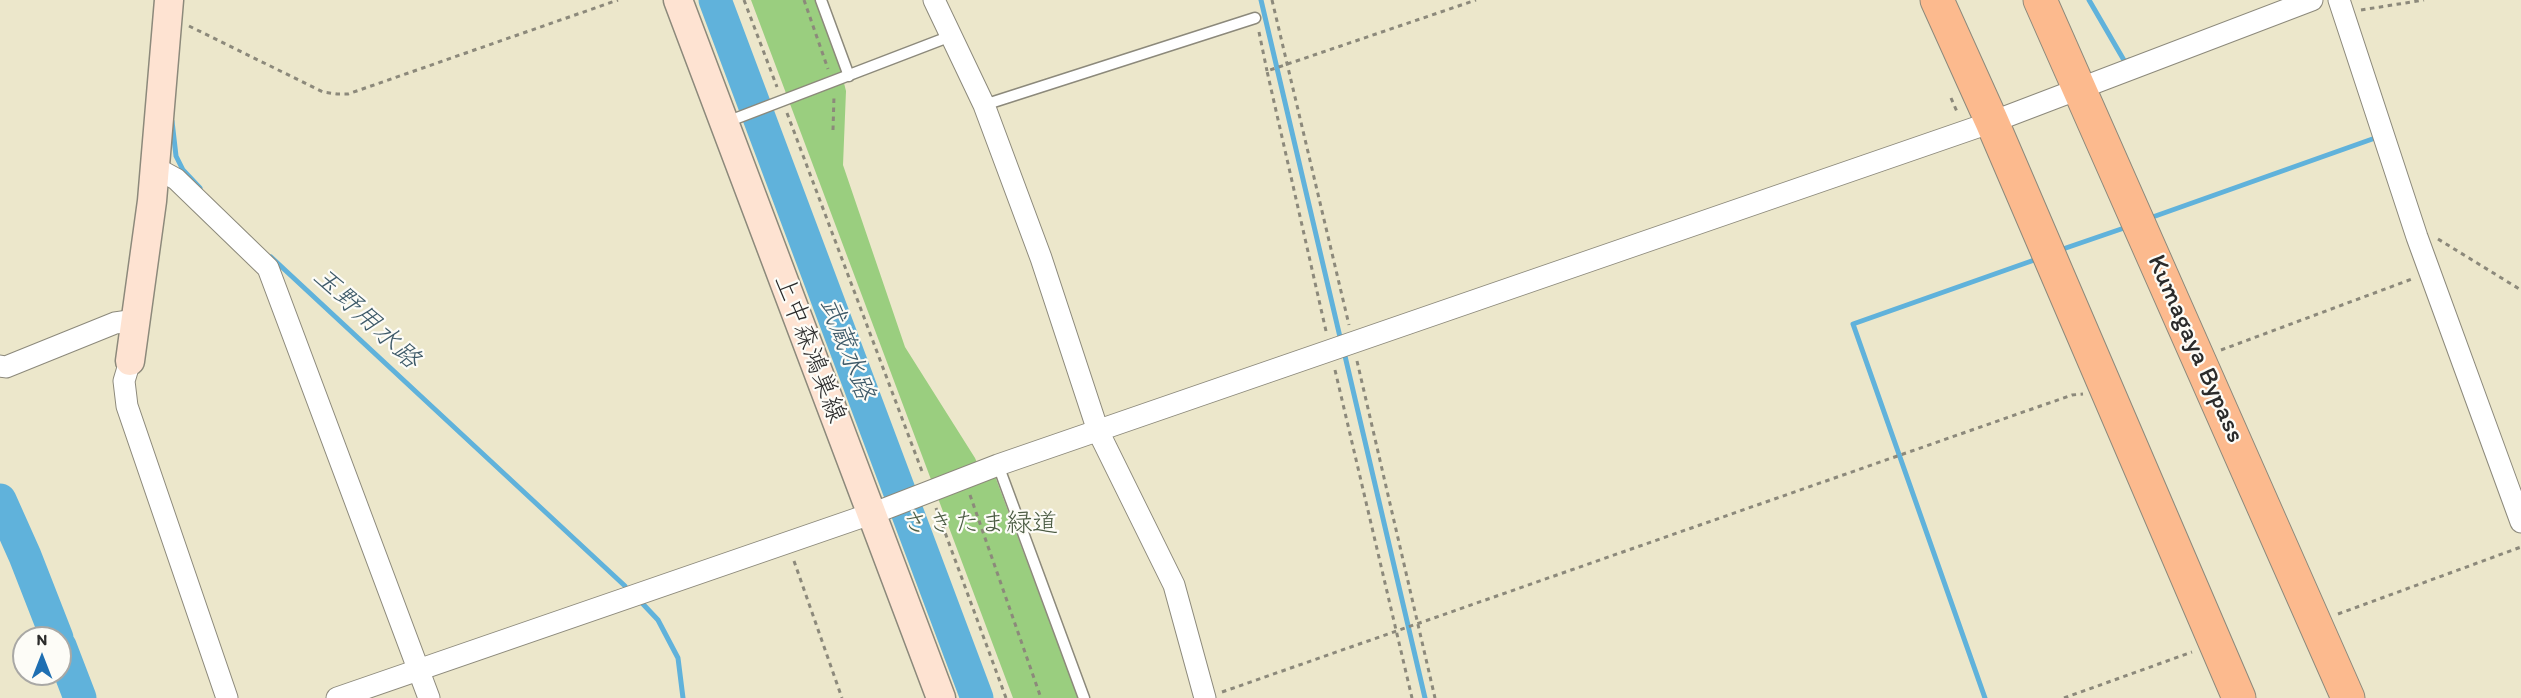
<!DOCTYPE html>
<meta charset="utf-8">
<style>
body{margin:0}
#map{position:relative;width:2521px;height:698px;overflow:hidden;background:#ece7cb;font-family:Itim,sans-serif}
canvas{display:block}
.north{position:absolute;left:12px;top:626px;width:60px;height:60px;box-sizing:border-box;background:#fdfcf7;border:2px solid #a9a8a5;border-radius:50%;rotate:0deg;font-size:16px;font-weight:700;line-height:24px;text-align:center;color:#2b2b2b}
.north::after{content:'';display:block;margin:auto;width:21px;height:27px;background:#1f6fb2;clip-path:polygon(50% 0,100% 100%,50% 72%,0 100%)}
</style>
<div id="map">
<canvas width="2521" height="698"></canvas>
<div class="north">N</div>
</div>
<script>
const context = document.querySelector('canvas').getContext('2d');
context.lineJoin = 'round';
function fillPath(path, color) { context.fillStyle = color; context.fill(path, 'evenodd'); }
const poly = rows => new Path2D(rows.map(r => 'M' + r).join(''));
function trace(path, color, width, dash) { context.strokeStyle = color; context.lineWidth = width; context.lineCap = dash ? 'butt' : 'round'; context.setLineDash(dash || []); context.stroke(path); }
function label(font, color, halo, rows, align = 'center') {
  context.font = font + ' Itim,"Klee One",sans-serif'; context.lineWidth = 4.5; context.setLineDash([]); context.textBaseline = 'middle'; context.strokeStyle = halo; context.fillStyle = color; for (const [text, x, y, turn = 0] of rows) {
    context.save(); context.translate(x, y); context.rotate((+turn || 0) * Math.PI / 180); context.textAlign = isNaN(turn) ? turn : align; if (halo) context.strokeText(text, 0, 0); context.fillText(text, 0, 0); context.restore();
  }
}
fillPath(poly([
 [751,0,815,0,839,63,846,91,843,165,905,347,975,458,984,479,995,476,1078,698,1013,698]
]), '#9ace7f');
trace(poly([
 [1261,0,1340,337],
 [2089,0,2125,62,2129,60],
 [172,121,176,156,183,170,200,188],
 [2147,219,2378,137],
 [2060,250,2127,227],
 [271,257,625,586],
 [1345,356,1425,698],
 [642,603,658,620,678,658,683,698],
 [1985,698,1853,324,2040,258]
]), '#60b2db', 5);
trace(poly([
 [715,0,977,698],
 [0,500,25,556,57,638],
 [60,646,80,698]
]), '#60b2db', 33);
const lane = poly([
 [821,0,849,76],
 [984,105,1255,18],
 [724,123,951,36],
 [998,465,1084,698]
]);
const street = poly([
 [934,0,984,105,1041,258,1098,431,1174,585,1205,698],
 [2339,0,2417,237,2521,522],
 [154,167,176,179,268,268,429,698],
 [130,361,124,381,127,406,227,698],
 [0,366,6,367,115,323,136,320],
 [337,698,882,510,998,465,1992,122,2312,0]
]);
const secondary = poly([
 [678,0,941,698],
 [130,361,152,201,169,0]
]);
const highway = poly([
 [1937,0,1992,122,2239,698],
 [2040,0,2348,698]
]);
trace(lane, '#8c897b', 13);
trace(street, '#8c897b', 23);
trace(secondary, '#8c897b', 31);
trace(highway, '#8c897b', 35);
trace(poly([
 [744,0,777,87],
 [804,0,828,69],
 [1272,0,1349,325],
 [2361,10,2424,0],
 [189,26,323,92,337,94,348,94,618,0],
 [1259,32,1267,71],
 [1951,98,1958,114],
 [787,113,923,474],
 [833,130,834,96],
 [2438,239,2521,290],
 [1326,331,1267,71,1476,0],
 [2221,350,2412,279],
 [1357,361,1435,698],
 [1335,370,1412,698],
 [970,495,1041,698],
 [936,508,1006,698],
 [794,561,842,698],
 [2338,614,2521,547],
 [1222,692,2072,395,2083,394],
 [2064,698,2192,652]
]), '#8c897b', 3, [4.5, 4.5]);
trace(lane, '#fff', 10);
trace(street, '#fff', 21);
trace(secondary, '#fee3d2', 28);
trace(highway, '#fcba8e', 33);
label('26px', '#2b2b2b', '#fdfcf7', [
 ["上中森鴻巣線",809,349,69],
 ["Kumagaya Bypass",2195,349,66]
]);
label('26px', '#4c5c44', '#fdfcf7', [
 ["さきたま緑道",980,524]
]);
label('italic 27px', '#3e5a69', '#fdfcf7', [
 ["玉野用水路",366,319,43],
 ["武蔵水路",846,349,69]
]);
</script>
